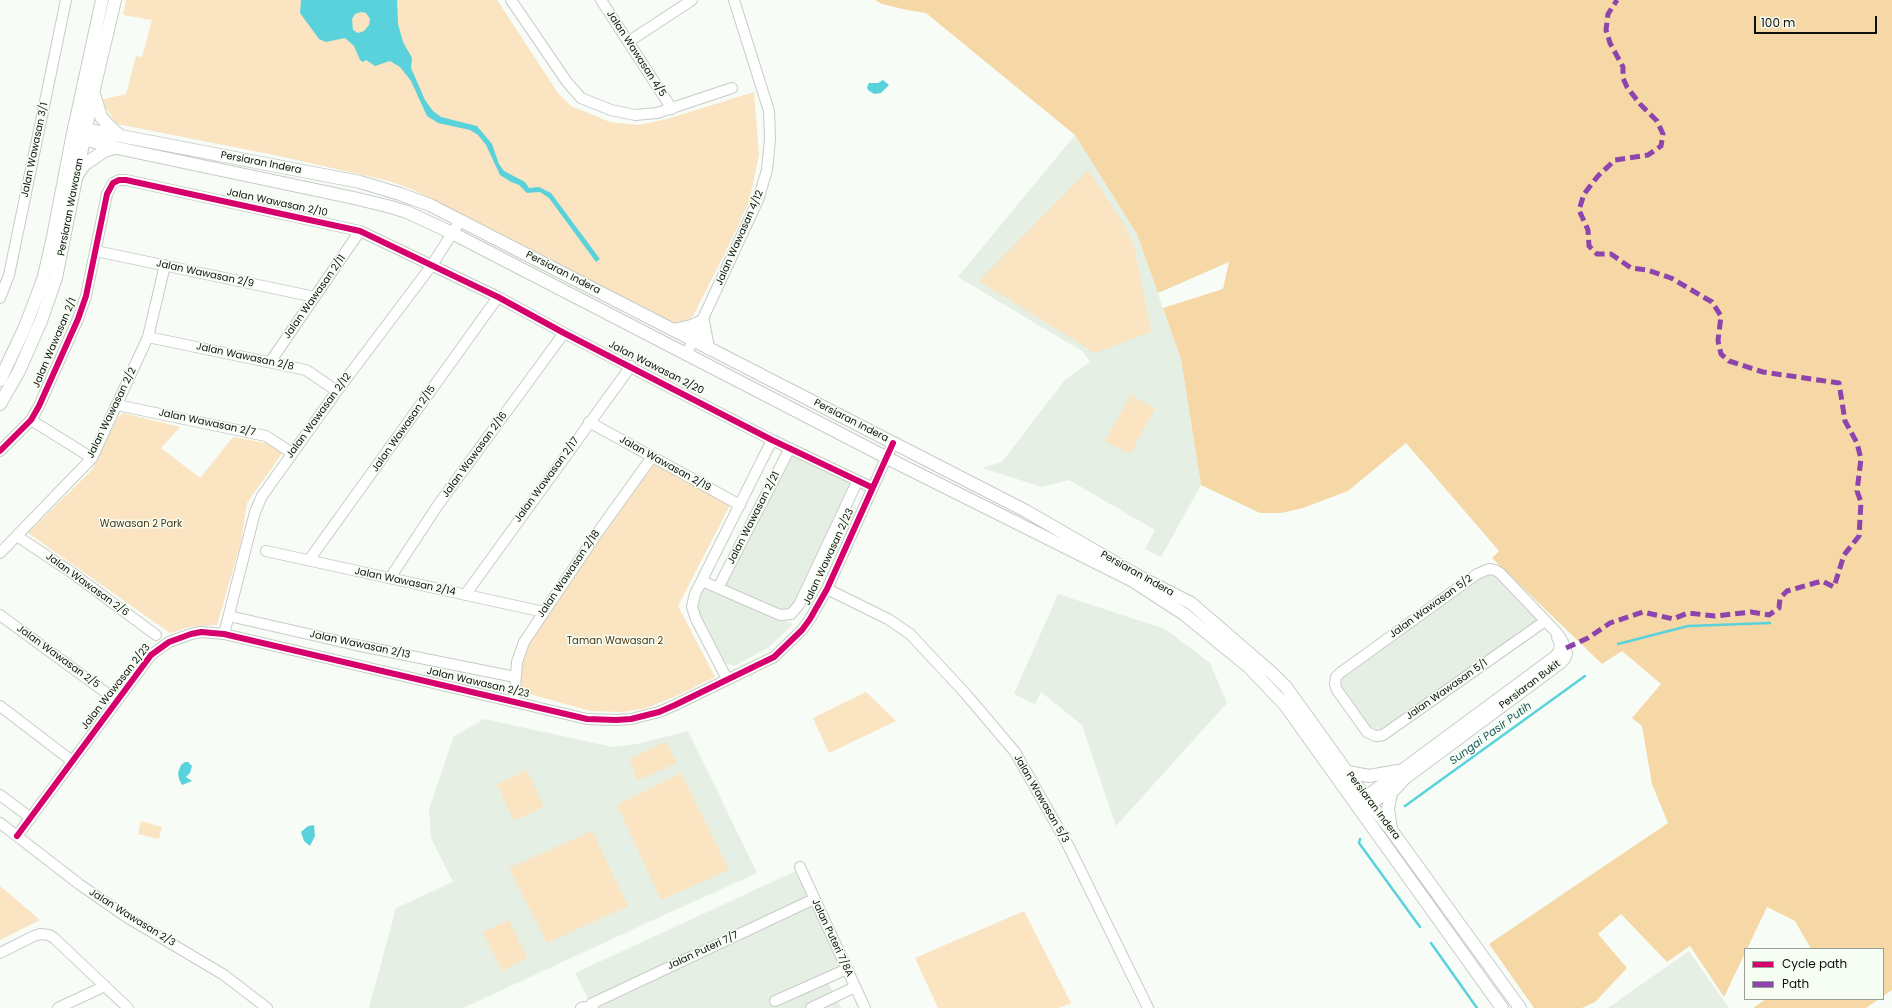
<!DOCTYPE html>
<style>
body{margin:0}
#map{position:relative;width:1892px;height:1008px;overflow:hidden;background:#f7fcf6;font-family:Poppins,sans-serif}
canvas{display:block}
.legend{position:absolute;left:1744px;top:948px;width:140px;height:52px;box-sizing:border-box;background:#f6fef4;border:1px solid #999f98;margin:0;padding:5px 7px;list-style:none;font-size:12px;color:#0d100d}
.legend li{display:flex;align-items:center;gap:8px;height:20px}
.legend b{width:20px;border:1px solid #999f98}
.scale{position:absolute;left:1754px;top:16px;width:123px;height:18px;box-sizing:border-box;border:2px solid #0d100d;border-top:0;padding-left:5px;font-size:12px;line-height:14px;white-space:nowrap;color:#0d100d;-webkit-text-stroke:3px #f6fef4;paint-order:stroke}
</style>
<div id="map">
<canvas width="1892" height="1008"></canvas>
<ul class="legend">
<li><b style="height:5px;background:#d6006c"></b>Cycle path</li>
<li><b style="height:5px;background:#8e44ad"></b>Path</li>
</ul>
<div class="scale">100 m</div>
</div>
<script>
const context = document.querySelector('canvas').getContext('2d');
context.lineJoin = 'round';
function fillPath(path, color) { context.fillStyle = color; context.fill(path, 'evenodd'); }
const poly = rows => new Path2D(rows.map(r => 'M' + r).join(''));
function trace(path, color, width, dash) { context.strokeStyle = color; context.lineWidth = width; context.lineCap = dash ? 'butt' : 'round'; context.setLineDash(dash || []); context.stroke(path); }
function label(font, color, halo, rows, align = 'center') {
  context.font = font + ' Poppins,sans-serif'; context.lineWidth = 3; context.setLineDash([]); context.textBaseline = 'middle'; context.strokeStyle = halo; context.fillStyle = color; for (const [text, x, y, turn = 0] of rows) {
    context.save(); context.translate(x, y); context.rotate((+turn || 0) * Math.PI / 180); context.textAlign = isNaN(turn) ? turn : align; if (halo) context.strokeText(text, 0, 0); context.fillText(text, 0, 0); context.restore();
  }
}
fillPath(poly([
 [1075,135,1137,234,1181,359,1201,485,1161,557,1145,549,1155,530,1069,480,1042,487,982,468,1002,462,1064,381,1090,362,1082,351,958,277],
 [790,455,853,485,796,605,787,612,724,585],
 [1495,573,1540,620,1380,732,1370,731,1340,688,1339,683,1342,675,1480,576],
 [704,585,793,624,768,648,734,666,721,662,698,615,696,599],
 [1058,594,1165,629,1210,663,1227,703,1116,826,1082,725,1041,692,1035,704,1014,694],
 [484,719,613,747,637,744,688,731,757,873,651,921,463,1008,369,1008,396,908,453,882,431,838,429,809,454,736],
 [798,870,843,968,825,976,841,1008,596,1008,592,1001,588,999,575,973],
 [1689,951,1729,1008,1608,1008]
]), '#e6efe4');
fillPath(poly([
 [126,0,497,0,558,93,571,106,610,122,639,125,667,119,754,92,759,155,749,202,727,249,693,316,685,322,678,324,670,322,469,217,411,189,389,181,279,156,117,124,100,100,126,94,136,56,142,57,152,20,123,15],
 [1088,170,1124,225,1134,246,1151,332,1095,353,979,281],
 [1131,395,1155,409,1130,454,1105,441],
 [123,413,180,427,161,448,200,478,233,437,265,443,283,452,247,503,241,542,217,625,189,627,170,633,28,533,92,470,118,417],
 [654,464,730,505,678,606,715,677,679,695,644,709,621,712,590,711,519,691,520,663,526,643],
 [866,692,896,721,829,753,813,718],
 [666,742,677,763,638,780,629,759],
 [527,770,544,807,514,821,497,784],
 [681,773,729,870,661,900,617,805],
 [141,821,162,827,159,839,138,834],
 [592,831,628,906,547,943,509,868],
 [0,886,40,920,0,940],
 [1024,911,1071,1003,1059,1008,938,1008,915,958],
 [509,920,527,958,502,971,483,932]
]), '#fae4c1');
fillPath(poly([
 [875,0,1892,0,1892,990,1883,996,1883,949,1811,949,1795,921,1767,907,1747,949,1745,949,1745,953,1724,997,1690,946,1667,962,1621,914,1598,934,1627,968,1595,1002,1582,1008,1534,1008,1489,944,1668,823,1652,784,1642,726,1632,718,1661,684,1622,651,1602,664,1492,558,1499,551,1406,443,1348,491,1303,508,1281,513,1260,513,1201,485,1181,359,1163,308,1223,289,1229,262,1158,293,1137,234,1075,135,926,13,907,10,882,4],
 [1766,999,1879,999,1866,1008,1753,1008]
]), '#f5d8a5');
fillPath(poly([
 [301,0,397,0,398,24,403,42,412,58,411,68,425,100,433,111,441,117,477,126,492,144,499,164,504,171,525,182,529,188,539,187,551,193,600,259,596,262,549,198,540,192,527,193,519,185,511,182,500,175,486,145,478,135,470,130,438,123,427,116,411,81,400,67,390,61,375,66,366,60,363,62,360,60,354,46,345,38,326,42,319,39,300,13],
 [361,12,366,13,370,19,369,25,364,31,358,33,353,30,352,19,355,14],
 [883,80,889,85,881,93,874,94,868,90,867,87,869,83,878,83],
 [185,762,188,762,192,766,190,773,186,777,192,781,182,785,179,779,178,773,181,765],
 [314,825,315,836,310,846,304,841,301,832,308,826]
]), '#5ad2db');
trace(poly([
 [1618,644,1688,626,1770,623],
 [1405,806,1585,676],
 [1360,839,1359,843,1420,927],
 [1431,943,1477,1008]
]), '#5ad2db', 2.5);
const minor = poly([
 [511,0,567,82,581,98,611,110,635,115,657,113,732,88],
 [601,0,672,109],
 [628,42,692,0],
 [96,251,315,297],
 [0,298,9,275,66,0],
 [148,337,306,370,337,391],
 [686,355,758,200,767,170,770,139,769,111,734,0],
 [270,362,360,231],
 [117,405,266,436,292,453],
 [31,420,92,458],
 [589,422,740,505],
 [0,451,31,420,39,406,78,319,86,296,107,194,113,183,119,180,126,180,360,231,498,297,564,333,772,440,871,487],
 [17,536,71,572,156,635],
 [266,551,544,612],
 [0,553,92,458,148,337,165,265],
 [309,560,498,297],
 [390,578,438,505,564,333],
 [702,581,780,615,791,614,799,605,857,482],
 [718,588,790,448],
 [827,589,888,619,910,634,965,693,1015,752,1069,847,1148,1008],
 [465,595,631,366],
 [0,615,116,700],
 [229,616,356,645,515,677],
 [224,634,255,512,262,496,337,391,432,265,460,221],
 [727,679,696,619,692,607,693,602,695,594,772,440],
 [514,702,517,662,524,642,598,532,652,457],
 [0,706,72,761],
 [0,795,31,818],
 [1359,801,1555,656,1559,651,1560,644,1557,637],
 [1365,809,1560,664,1565,659,1567,653,1563,642,1558,634,1500,573,1495,570,1489,569,1477,574,1340,673,1336,677,1335,684,1337,690,1367,732,1375,736,1378,736,1383,735,1545,621],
 [0,823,79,884,125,916,224,975,267,1008],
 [17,836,151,655,169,642,191,634,201,632,224,634,587,719,616,720,631,719,659,712,675,705,774,657,802,630,810,619,827,589,893,443],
 [800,867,865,1008],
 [0,953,34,936,40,934,49,935,54,938,128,1008],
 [775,1001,847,969],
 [58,1008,105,986],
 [581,1008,584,1007,584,1008],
 [593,1008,591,1004,814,899],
 [811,1008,855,987]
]);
const major = poly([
 [94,94,101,117,110,127,119,135],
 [74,127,360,182,400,194,430,205,1026,511,1140,577,1191,603,1272,673,1286,687,1370,804,1392,831,1520,1008],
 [72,138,84,139,117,148,354,198,391,207,407,212,452,233,901,465,1133,581,1184,614,1249,667,1285,705,1502,1008],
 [78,174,84,165,104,151,115,148],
 [674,330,691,326,703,321,708,348],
 [0,380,25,327,43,280,53,237,72,138,102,0],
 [0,404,19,371,41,321,56,278,94,89,115,0],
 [1348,772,1369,776,1398,771],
 [1391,829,1388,809,1391,793,1405,778]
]);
trace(minor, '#c8ccc7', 12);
trace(major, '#c8ccc7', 14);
trace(minor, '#fefffe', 10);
trace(major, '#fefffe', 12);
trace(poly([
 [1566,648,1588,638,1610,623,1643,612,1673,619,1688,613,1715,616,1751,612,1769,615,1779,608,1780,598,1787,591,1822,581,1834,587,1844,555,1859,536,1861,502,1857,491,1861,459,1857,443,1845,421,1839,383,1763,372,1729,361,1721,354,1718,341,1721,316,1712,302,1671,278,1647,270,1631,268,1611,254,1597,254,1589,246,1588,230,1579,210,1584,194,1598,176,1615,160,1648,155,1661,146,1663,134,1657,121,1640,104,1627,87,1623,78,1623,67,1610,43,1606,30,1608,14,1617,0]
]), '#8e44ad', 5, [10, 5]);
trace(poly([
 [0,451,31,420,39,406,78,319,86,296,107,194,113,183,119,180,126,180,360,231,498,297,564,333,772,440,871,487],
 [17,836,151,655,169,642,191,634,201,632,224,634,587,719,616,720,631,719,659,712,675,705,774,657,802,630,810,619,827,589,893,443]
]), '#d6006c', 6);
label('10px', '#0d100d', '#f6fef4', [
 ["Jalan Wawasan 4/5",636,54,57],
 ["Jalan Wawasan 3/1",35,150,-78],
 ["Persiaran Indera",261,163,11],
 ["Jalan Wawasan 2/10",277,203,12],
 ["Persiaran Wawasan",71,207,-79],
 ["Jalan Wawasan 4/12",740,238,-66],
 ["Persiaran Indera",563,273,27],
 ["Jalan Wawasan 2/9",205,274,12],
 ["Jalan Wawasan 2/11",315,297,-55],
 ["Jalan Wawasan 2/1",55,343,-67],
 ["Jalan Wawasan 2/8",245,357,12],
 ["Jalan Wawasan 2/20",656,368,27],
 ["Jalan Wawasan 2/2",112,413,-64],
 ["Jalan Wawasan 2/12",319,416,-54],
 ["Persiaran Indera",851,421,27],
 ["Jalan Wawasan 2/7",207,423,12],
 ["Jalan Wawasan 2/15",404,429,-55],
 ["Jalan Wawasan 2/16",475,455,-54],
 ["Jalan Wawasan 2/19",665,464,29],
 ["Jalan Wawasan 2/17",547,480,-54],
 ["Jalan Wawasan 2/21",754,518,-63],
 ["Jalan Wawasan 2/23",829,557,-65],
 ["Jalan Wawasan 2/18",569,574,-56],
 ["Persiaran Indera",1137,574,29],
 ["Jalan Wawasan 2/14",405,582,12],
 ["Jalan Wawasan 2/6",87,585,36],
 ["Jalan Wawasan 5/2",1431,607,-36],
 ["Jalan Wawasan 2/13",360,645,12],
 ["Jalan Wawasan 2/5",58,657,36],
 ["Jalan Wawasan 2/23",478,683,13],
 ["Persiaran Bukit",1530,685,-37],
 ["Jalan Wawasan 2/23",116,687,-52],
 ["Jalan Wawasan 5/1",1447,690,-35],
 ["Jalan Wawasan 5/3",1041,799,60],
 ["Persiaran Indera",1373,806,53],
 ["Jalan Wawasan 2/3",132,918,32],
 ["Jalan Puteri 7/8A",832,938,65],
 ["Jalan Puteri 7/7",703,951,-25]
]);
label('10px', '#4c3510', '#f6fef4', [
 ["Wawasan 2 Park",141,524],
 ["Taman Wawasan 2",615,641]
]);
label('italic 11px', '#18555c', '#f6fef4', [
 ["Sungai Pasir Putih",1491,734,-36]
]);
</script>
